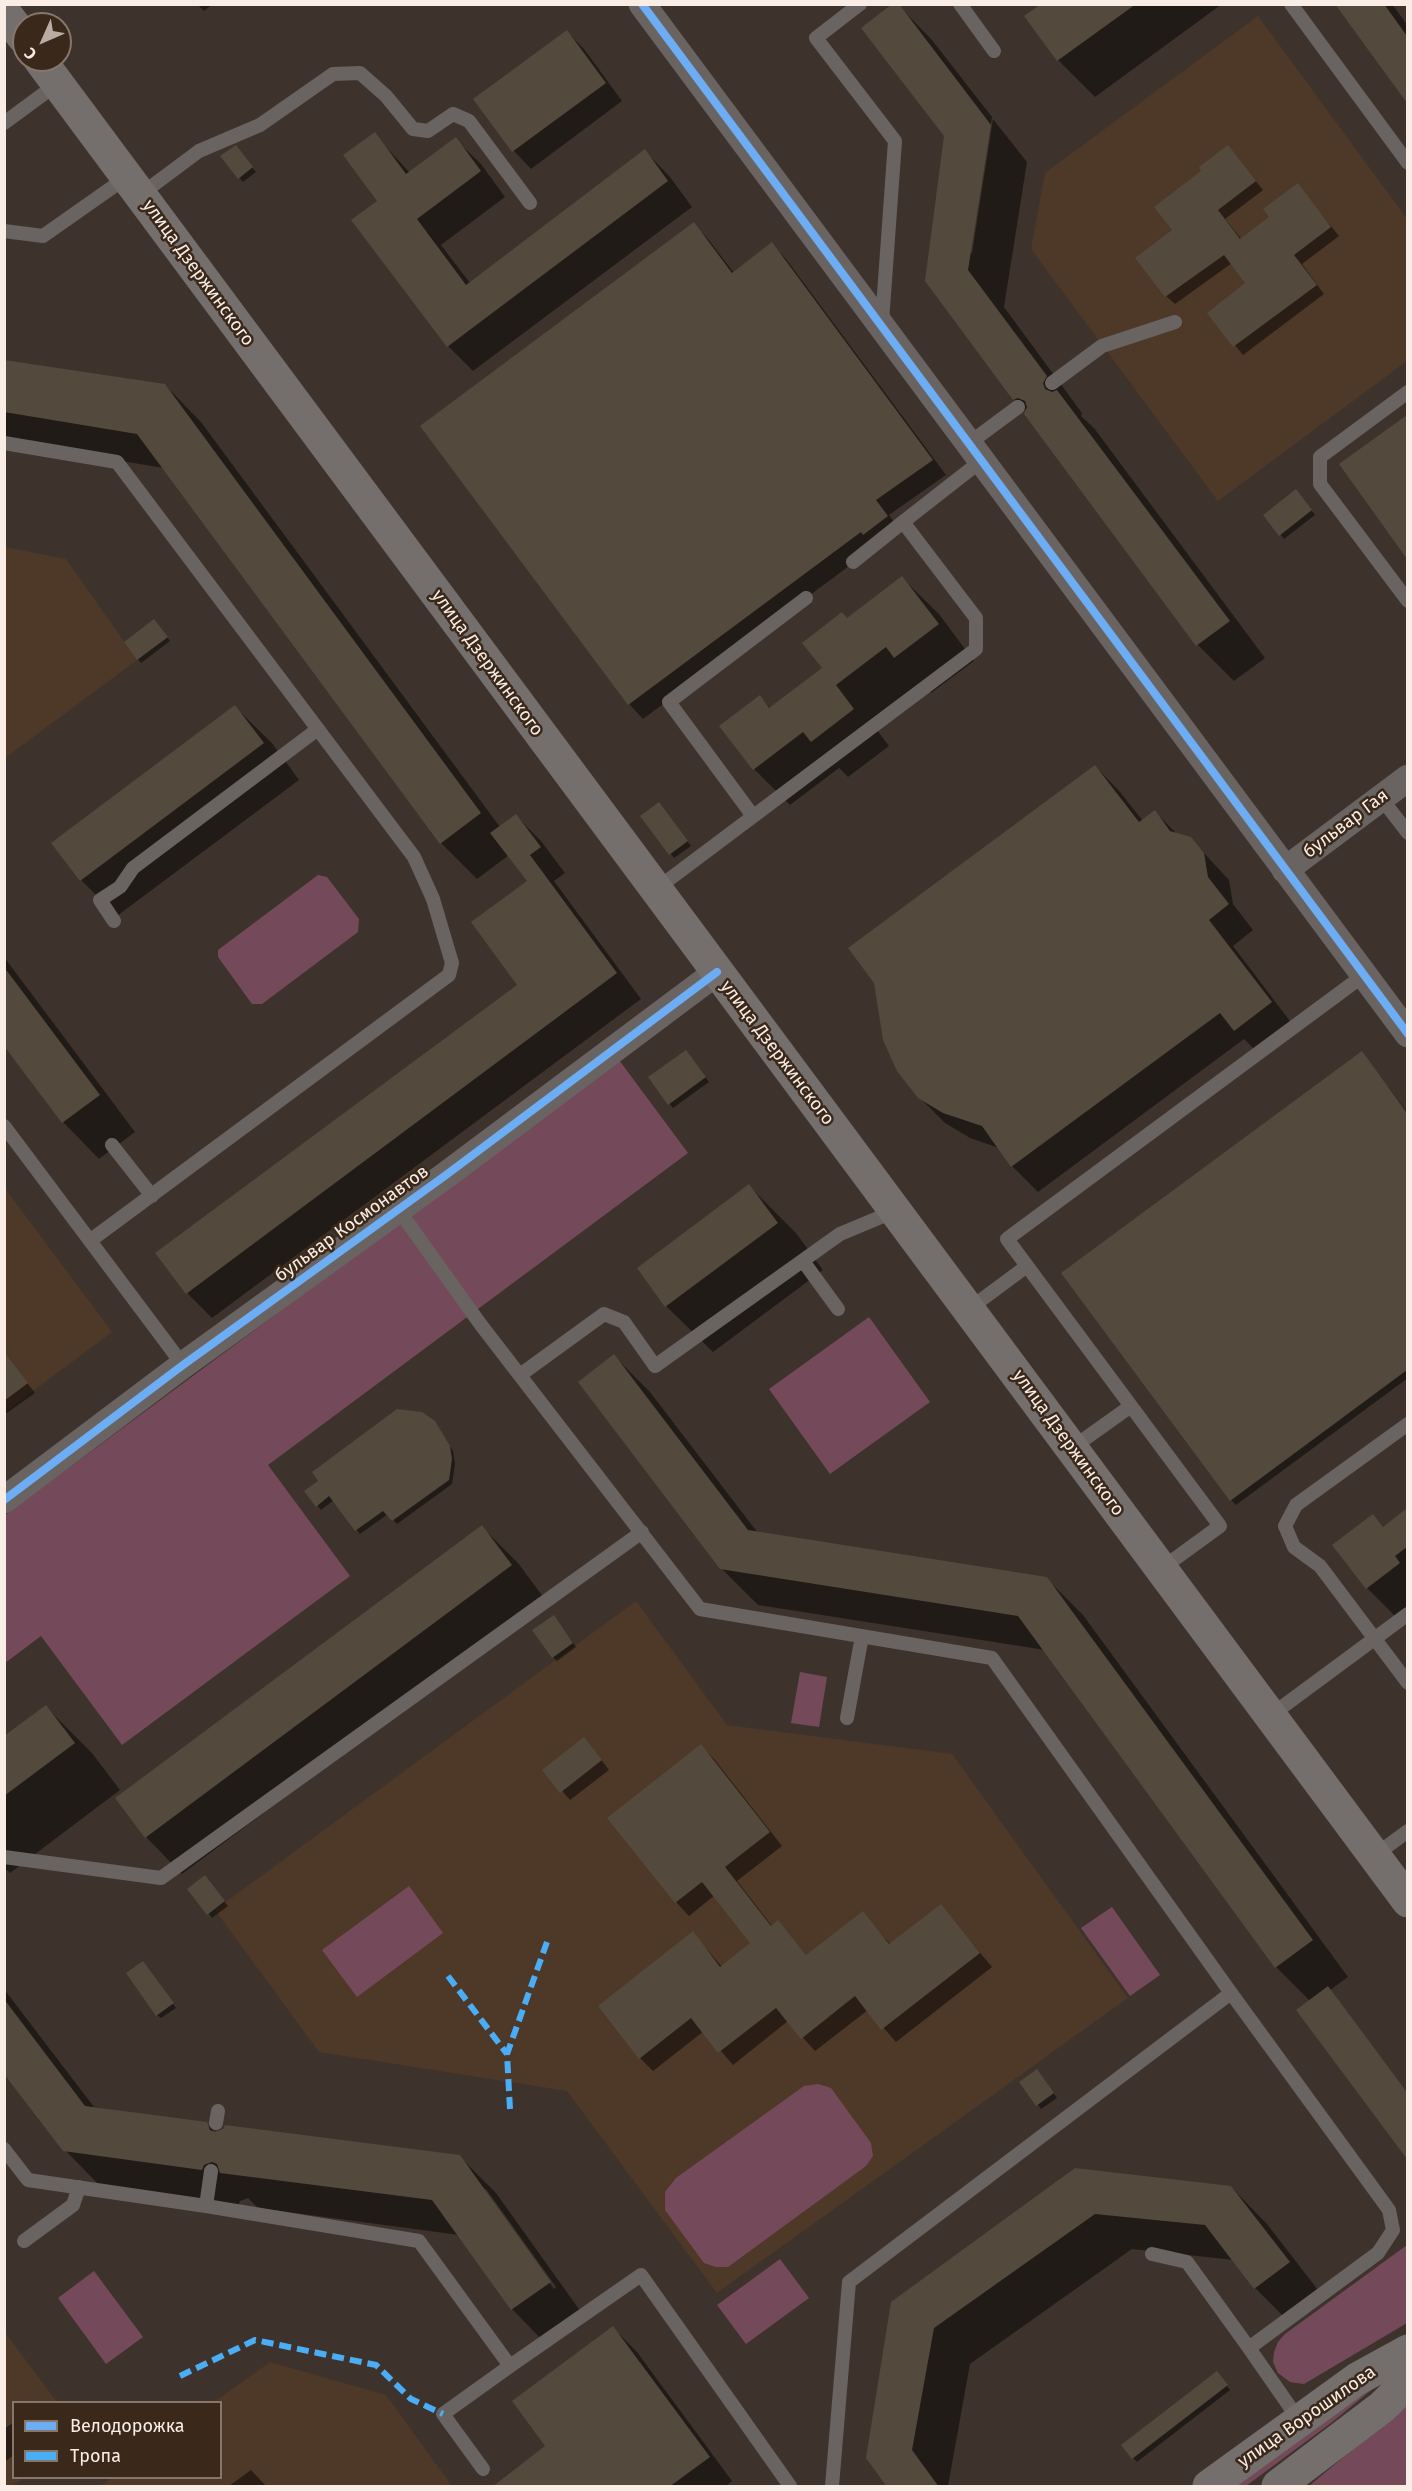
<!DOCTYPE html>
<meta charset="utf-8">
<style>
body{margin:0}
#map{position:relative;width:1412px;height:2491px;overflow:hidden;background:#3e332c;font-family:"Fira Sans",sans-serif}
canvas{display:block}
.frame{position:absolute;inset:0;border:6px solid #f9ede5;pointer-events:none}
.legend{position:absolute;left:12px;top:2401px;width:210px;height:78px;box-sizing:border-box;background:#3a281b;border:2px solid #86776c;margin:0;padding:8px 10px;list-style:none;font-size:18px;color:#f9ede5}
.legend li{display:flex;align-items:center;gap:12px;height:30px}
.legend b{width:30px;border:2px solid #86776c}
.north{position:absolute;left:12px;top:12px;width:60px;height:60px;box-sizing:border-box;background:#3a281b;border:2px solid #86776c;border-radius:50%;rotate:225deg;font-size:16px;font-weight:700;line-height:24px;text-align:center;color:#f9ede5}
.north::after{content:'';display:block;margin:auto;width:21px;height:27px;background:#b8aca4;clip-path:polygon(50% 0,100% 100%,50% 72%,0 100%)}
</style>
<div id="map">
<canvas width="1412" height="2491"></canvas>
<div class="frame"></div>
<ul class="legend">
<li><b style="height:8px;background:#6dadf4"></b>Велодорожка</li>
<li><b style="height:8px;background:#49aef6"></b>Тропа</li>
</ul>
<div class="north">С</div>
</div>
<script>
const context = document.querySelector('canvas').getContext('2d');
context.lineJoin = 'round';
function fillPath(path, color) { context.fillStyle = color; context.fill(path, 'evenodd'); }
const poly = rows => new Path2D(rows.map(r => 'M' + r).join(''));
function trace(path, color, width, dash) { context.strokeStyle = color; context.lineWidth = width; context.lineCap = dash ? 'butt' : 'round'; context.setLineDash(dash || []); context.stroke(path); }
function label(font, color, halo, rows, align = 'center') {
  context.font = font + ' "Fira Sans",sans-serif'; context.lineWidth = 5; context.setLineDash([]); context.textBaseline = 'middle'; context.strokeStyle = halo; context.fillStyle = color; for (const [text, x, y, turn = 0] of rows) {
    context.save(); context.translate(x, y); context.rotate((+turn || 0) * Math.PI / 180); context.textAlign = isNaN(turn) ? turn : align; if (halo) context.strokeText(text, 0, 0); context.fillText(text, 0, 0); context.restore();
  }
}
fillPath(poly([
 [1258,16,1407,219,1407,361,1218,501,1031,249,1045,173],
 [5,547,66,559,137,660,5,758],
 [4,1187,112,1332,5,1412,4,1412],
 [636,1601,727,1725,952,1754,1128,1998,717,2293,567,2091,319,2052,215,1910],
 [4,2331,57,2402,14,2402,14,2478,24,2478,12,2486,4,2486],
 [270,2362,386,2395,452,2486,100,2486,112,2478,220,2478,220,2402,214,2402]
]), '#4e3828');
fillPath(poly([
 [318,875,327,877,359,919,358,932,262,1004,252,1004,218,957,218,950],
 [619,1060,688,1153,268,1465,350,1576,122,1745,41,1636,5,1663,4,1516],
 [869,1317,930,1402,830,1474,769,1389],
 [800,1672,827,1677,819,1727,791,1723],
 [409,1886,443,1933,357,1997,322,1950],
 [1112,1907,1160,1975,1130,1996,1081,1928],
 [818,2084,831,2088,871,2143,873,2156,866,2166,728,2267,716,2267,704,2263,665,2210,665,2192,676,2178,804,2086],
 [1407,2245,1407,2323,1304,2384,1290,2382,1278,2373,1273,2362,1274,2352,1278,2342,1285,2334],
 [780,2259,809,2298,746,2344,717,2305],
 [94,2271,143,2337,106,2364,58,2298],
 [1375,2387,1331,2423,1246,2486,1225,2486],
 [1407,2404,1407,2486,1309,2486]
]), '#744a5b');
fillPath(poly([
 [197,4,213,4,204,11],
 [897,4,932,40,992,117,969,252,972,253,993,119,1027,162,1004,307,1082,413,1081,416,1094,428,1265,658,1234,681,1198,645,1027,411,1014,399,926,280,946,135],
 [1043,4,1222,4,1095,97,1058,60,1026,17],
 [1336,4,1391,4,1395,8,1408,26,1408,101],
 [567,32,584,49,622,101,531,169,514,151,476,99],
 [374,134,410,173,455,139,481,164,505,197,441,245,470,283,645,151,670,177,692,207,473,371,448,346],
 [1228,147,1263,190,1225,219,1242,240,1271,218,1297,185,1339,236,1302,264,1324,294,1243,355,1209,313,1247,283,1232,263,1175,304,1166,296,1174,230,1203,171],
 [239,151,256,172,243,182,222,157],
 [694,224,708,239,734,273,772,244,786,259,946,475,889,515,901,531,876,546,643,719,629,704],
 [4,362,165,385,201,422,500,827,516,816,541,841,565,873,554,881,641,999,212,1318,187,1293,519,985,529,881,509,855,477,879,441,843,164,468,4,442],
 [1404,419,1408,422,1408,556,1341,464],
 [1299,495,1315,515,1284,539,1265,515],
 [902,578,939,614,974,661,931,693,922,683,871,722,889,746,848,777,839,768,790,805,754,769,759,697,771,709,824,669,848,620],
 [158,625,170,641,141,663,138,659],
 [235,707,272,743,299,780,117,916,81,880],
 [1095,766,1120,792,1143,821,1155,812,1178,835,1191,839,1229,880,1233,904,1253,930,1233,946,1296,1029,1260,1055,1244,1039,1038,1192,1012,1166,999,1148,970,1138,945,1123,919,1097],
 [663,808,691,846,674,858,642,816],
 [4,957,135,1132,99,1159,63,1122,4,1044],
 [689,1055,709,1082,673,1108,650,1078],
 [1366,1058,1408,1113,1408,1378,1236,1505,1231,1500],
 [749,1186,796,1233,823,1270,713,1352,666,1306,639,1269],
 [614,1356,650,1392,758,1533,1046,1578,1083,1615,1348,1977,1330,1990,1408,2093,1408,2157,1298,2010,1310,2001,1276,1967,1045,1650,758,1605,721,1568],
 [7,1357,35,1393,4,1415,4,1359],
 [434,1422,453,1451,455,1464,452,1484,397,1524,388,1514,360,1534,334,1500,321,1510,306,1491],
 [1408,1510,1408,1621,1403,1624,1367,1588,1372,1516,1384,1528],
 [482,1527,518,1563,547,1602,182,1874,146,1837,117,1798],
 [557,1620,576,1647,557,1661,553,1657],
 [46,1707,92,1753,120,1790,10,1873,4,1868,4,1738],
 [701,1746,714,1759,782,1846,737,1881,772,1926,778,1922,807,1956,862,1913,891,1945,941,1906,992,1967,896,2042,868,2010,815,2051,788,2021,733,2065,704,2031,653,2071,640,2058,693,1933,722,1967,753,1943,715,1895,689,1916,676,1902],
 [592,1748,609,1770,570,1800,544,1770],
 [208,1881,228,1906,212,1918,190,1889],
 [147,1967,176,2008,161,2018,157,2015],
 [4,1989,94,2107,206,2124,216,2133,459,2156,496,2193,586,2319,548,2346,512,2309,459,2235,258,2208,248,2198,240,2201,238,2206,101,2187,65,2150,4,2071],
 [483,2189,486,2189,556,2287,554,2289],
 [1040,2075,1057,2098,1041,2109,1021,2082],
 [1075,2169,1231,2187,1267,2224,1325,2299,1291,2324,1255,2288,1234,2260,1132,2249,970,2364,948,2486,889,2486,893,2303],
 [613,2328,637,2352,732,2481,726,2486,494,2486,547,2446],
 [1220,2377,1230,2390,1137,2462,1133,2458,1123,2446],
 [14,2422,14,2455,4,2462,4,2429],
 [251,2470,266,2486,229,2486]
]), '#0007');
fillPath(poly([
 [892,4,899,4,991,125,968,270,1047,376,1043,383,1045,389,1052,392,1057,390,1230,621,1196,646,1024,414,1027,407,1025,401,1018,398,1013,400,925,281,944,136,861,28],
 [1041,4,1136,4,1057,61,1024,16],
 [1335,4,1384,4,1407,36,1407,103],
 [567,30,606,83,512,152,473,99],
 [375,132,406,174,456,137,481,171,417,219,466,285,645,149,668,181,447,347,351,220,377,201,343,155],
 [236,145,253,167,238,179,220,156],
 [1228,145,1256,181,1218,210,1240,239,1269,217,1263,209,1298,183,1331,227,1294,255,1317,285,1233,347,1207,313,1245,283,1224,255,1165,297,1135,258,1172,230,1154,207,1201,171,1199,167],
 [694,222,732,273,772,242,933,460,876,500,888,516,863,535,861,532,628,705,420,426],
 [4,360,165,384,481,813,440,844,137,434,4,412],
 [1407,415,1407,559,1339,464],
 [1296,489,1312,510,1279,536,1263,515],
 [902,576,939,624,894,658,886,647,836,685,854,709,811,742,803,732,753,770,719,726,760,695,769,708,822,668,802,643,842,612,847,618],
 [154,619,168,637,137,660,124,642],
 [235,705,264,743,80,881,51,843],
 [1095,765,1139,822,1155,810,1170,831,1191,837,1204,853,1208,877,1229,904,1209,920,1272,1002,1234,1031,1220,1013,1011,1167,982,1126,943,1113,918,1098,897,1071,883,1040,874,983,848,948],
 [659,802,688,841,669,855,640,816],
 [516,814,541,847,530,855,617,973,186,1294,155,1253,517,985,471,922,527,881,490,833],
 [4,967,100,1095,62,1123,4,1046],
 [686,1050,706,1077,668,1105,648,1077],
 [1362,1051,1407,1113,1407,1370,1230,1501,1061,1273],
 [749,1184,778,1223,665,1307,637,1268],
 [4,1352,28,1383,4,1401],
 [614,1354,748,1530,1047,1577,1313,1940,1275,1968,1018,1616,720,1569,578,1382],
 [397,1409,422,1412,435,1421,450,1446,452,1459,449,1480,392,1521,383,1511,355,1531,329,1496,316,1507,304,1491,318,1481,312,1472],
 [1407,1508,1407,1547,1395,1556,1400,1563,1366,1589,1332,1545,1373,1514,1383,1527],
 [482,1525,512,1565,145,1838,115,1798],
 [554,1615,573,1643,552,1658,532,1630],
 [46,1705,75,1743,4,1796,4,1736],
 [584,1737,602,1760,560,1793,542,1770],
 [701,1744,770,1832,725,1867,771,1926,778,1920,806,1955,863,1911,889,1944,941,1904,980,1953,881,2030,855,1996,801,2039,776,2008,718,2053,691,2018,639,2059,598,2006,693,1931,720,1967,750,1943,702,1882,675,1903,607,1818],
 [205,1875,225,1901,207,1915,187,1889],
 [143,1961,174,2003,156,2016,126,1973],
 [1328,1986,1407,2092,1407,2159,1296,2010],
 [4,1999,85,2106,207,2122,210,2130,215,2132,223,2129,225,2125,460,2155,551,2282,511,2310,432,2200,220,2173,217,2164,212,2162,204,2165,202,2170,63,2151,4,2074],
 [1037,2069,1054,2093,1036,2106,1019,2082],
 [1075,2168,1231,2186,1290,2262,1254,2289,1205,2225,1095,2214,934,2328,912,2450,939,2487,887,2487,866,2458,891,2302],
 [613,2326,710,2457,669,2487,492,2487,545,2446,512,2401],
 [1217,2371,1228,2385,1132,2459,1121,2445]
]), '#534a3d');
trace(poly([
 [860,4,816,38,895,141,882,322],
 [960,4,994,51],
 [1291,4,1408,163],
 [4,123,57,84],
 [140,195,199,151,260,125,333,74,360,73,386,96,413,129,428,131,453,114,469,121,530,203],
 [4,231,43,236,127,177],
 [1052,383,1102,346,1175,322],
 [1408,392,1320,457,1320,484,1408,601],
 [4,443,117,462,414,857,433,899,452,963,449,975,91,1240],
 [968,444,1018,407],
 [853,562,903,522],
 [1381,798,1408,833],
 [753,816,669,702,806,598],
 [655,890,976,649,976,618,903,522,981,461],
 [114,921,100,900,120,887,133,868,318,729],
 [4,1126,183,1365],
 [112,1145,152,1196],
 [398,1209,481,1325,700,1609,992,1658,1231,1993,1389,2210,1393,2230,1378,2253,1249,2348,1299,2420],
 [803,1261,838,1309],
 [969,1309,1027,1266],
 [520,1375,604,1314,624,1322,655,1366,840,1234,895,1211],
 [1408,1424,1296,1505,1285,1526,1294,1547,1320,1566,1408,1683],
 [1072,1448,1131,1406],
 [1161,1569,1220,1526,1007,1239,1364,975],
 [1270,1716,1408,1614],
 [847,1718,862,1636],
 [1374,1856,1408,1831],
 [4,1857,161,1878,642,1532],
 [216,2123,218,2111],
 [4,2149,28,2180,206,2206,419,2241,510,2366,641,2275,790,2486],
 [206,2206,211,2171],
 [24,2241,73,2205,79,2187],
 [1152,2254,1187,2262,1249,2348],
 [483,2469,443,2414,510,2366],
 [832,2486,849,2282,1231,1993]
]), '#696462', 14);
trace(poly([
 [642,4,1408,1034],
 [1285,870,1408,778],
 [4,1500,183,1365,446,1175,717,972]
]), '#696462', 27);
trace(poly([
 [4,12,24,38],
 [40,60,1408,1901],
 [1209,2486,1357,2379,1408,2351],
 [1278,2486,1382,2407,1408,2382]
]), '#746e6d', 33);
trace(poly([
 [448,1976,507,2054],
 [510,2109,507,2054,547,1942],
 [180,2376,255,2340,376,2365,411,2399,443,2414]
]), '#49aef6', 6, [12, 6]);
trace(poly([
 [642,4,1408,1034],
 [4,1500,183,1365,446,1175,717,972]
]), '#6dadf4', 8);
label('18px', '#f9ede5', '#3a281b', [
 ["улица Дзержинского",198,273,54],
 ["улица Дзержинского",487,663,54],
 ["бульвар Гая",1346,824,-37],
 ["улица Дзержинского",777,1053,53],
 ["бульвар Космонавтов",352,1224,-36],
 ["улица Дзержинского",1068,1443,54],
 ["улица Ворошилова",1307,2417,-35]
]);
</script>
